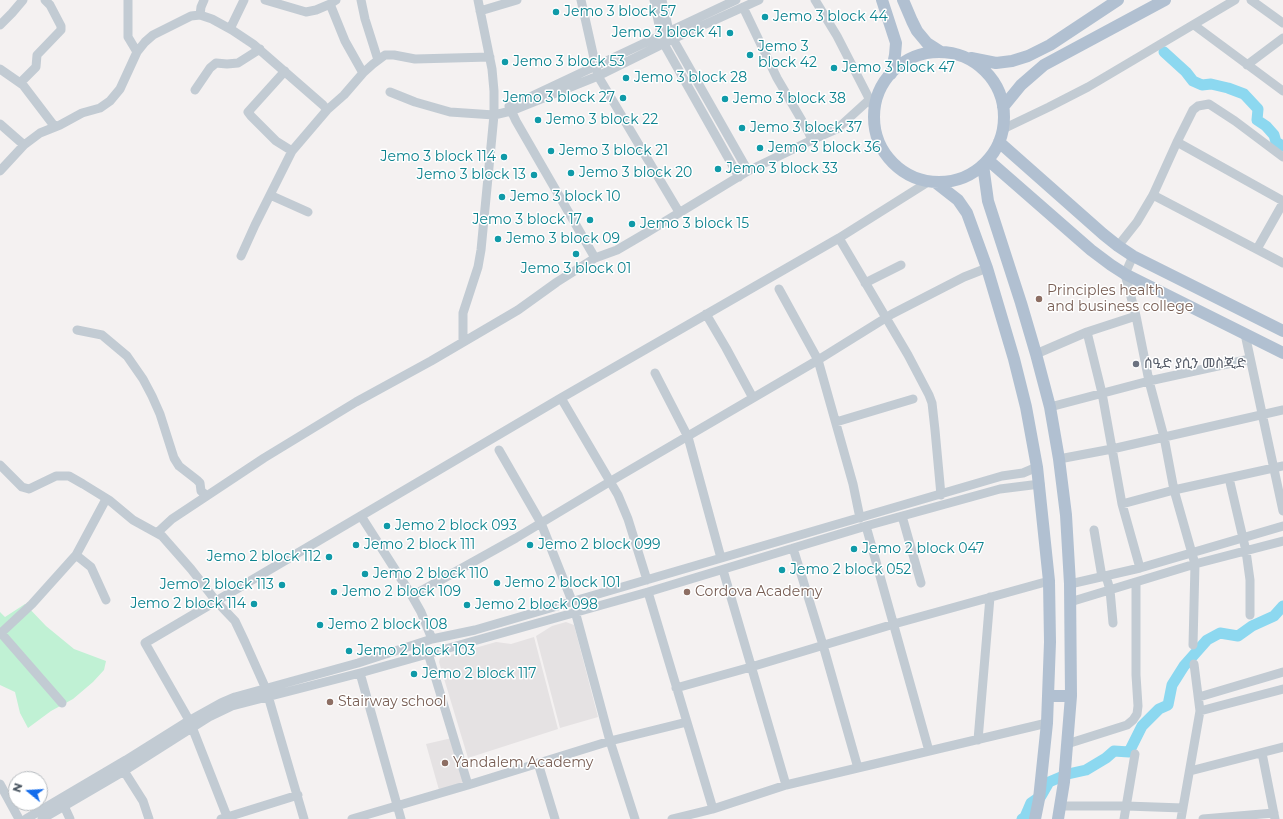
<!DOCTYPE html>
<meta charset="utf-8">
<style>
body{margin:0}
#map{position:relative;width:1283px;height:819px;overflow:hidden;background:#f4f1f1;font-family:Montserrat,sans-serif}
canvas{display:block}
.north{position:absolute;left:8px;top:771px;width:40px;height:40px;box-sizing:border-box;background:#fff;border:1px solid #b6bbbf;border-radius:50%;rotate:288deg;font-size:11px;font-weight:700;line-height:16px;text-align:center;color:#485460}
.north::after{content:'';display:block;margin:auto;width:14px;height:18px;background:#136cec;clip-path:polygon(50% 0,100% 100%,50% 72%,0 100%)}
</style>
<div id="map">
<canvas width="1283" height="819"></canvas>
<div class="north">N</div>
</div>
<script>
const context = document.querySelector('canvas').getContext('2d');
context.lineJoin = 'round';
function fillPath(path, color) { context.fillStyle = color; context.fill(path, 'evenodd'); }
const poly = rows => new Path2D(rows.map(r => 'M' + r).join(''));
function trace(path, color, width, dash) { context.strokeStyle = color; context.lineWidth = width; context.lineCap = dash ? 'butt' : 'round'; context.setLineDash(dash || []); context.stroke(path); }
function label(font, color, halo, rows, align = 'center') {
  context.font = font + ' Montserrat,"Noto Sans Ethiopic",sans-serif'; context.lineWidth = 3; context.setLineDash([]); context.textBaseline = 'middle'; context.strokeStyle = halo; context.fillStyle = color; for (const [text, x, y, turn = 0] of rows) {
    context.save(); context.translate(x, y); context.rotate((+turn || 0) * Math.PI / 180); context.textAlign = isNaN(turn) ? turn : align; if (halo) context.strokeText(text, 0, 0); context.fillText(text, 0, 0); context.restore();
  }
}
fillPath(poly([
 [566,622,574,625,598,717,560,728,536,636,552,626],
 [534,637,558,729,468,758,439,662,440,658,496,642,511,644],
 [452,738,464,782,439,790,426,744]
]), '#e5e2e3');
fillPath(poly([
 [25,604,46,626,74,649,106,661,104,670,93,682,73,699,51,711,28,728,20,713,15,692,0,685,0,612,5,617]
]), '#c0f1d4');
trace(poly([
 [1164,52,1186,72,1193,81,1202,85,1211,84,1228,88,1244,94,1258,109,1257,120,1266,126,1274,135,1276,142,1283,146],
 [1022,819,1025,817,1031,803,1041,796,1049,782,1068,774,1086,770,1106,758,1114,751,1129,752,1142,726,1159,709,1168,705,1172,685,1184,666,1207,640,1220,633,1238,636,1252,626,1274,616,1283,606]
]), '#8cd8f0', 11);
trace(poly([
 [128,0,128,37,137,52],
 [265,0,306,12,316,10,330,4,336,0],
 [361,0,365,19,378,60],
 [581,0,598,76,679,212],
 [654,0,661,35,664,44,739,177],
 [662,0,669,31,673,39,748,171],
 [815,0,837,36,875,110],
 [1251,0,1283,23],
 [330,4,345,41,363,73],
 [480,11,517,0],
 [200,15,201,7,204,0],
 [0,25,12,13,23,0],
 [1194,25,1283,91],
 [230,29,244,0],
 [1247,65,1283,38],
 [0,69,23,85,55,127],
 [285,71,248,112,251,116,276,141,292,151],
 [21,82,36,67,37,55,61,30,61,26,50,5,45,0],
 [195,90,210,68,216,63,227,64,238,63,260,49],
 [390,92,415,102,450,112,494,115,511,111,598,76,673,39,759,0],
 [515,104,736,0],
 [509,106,516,121,595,258],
 [0,124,24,145],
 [1003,129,1049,107,1088,87,1235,0],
 [812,140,837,129,870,99],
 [1177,142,1283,201],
 [0,171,24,145,40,133,60,125,82,113,100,108,110,101,120,89,137,52,145,42,153,35,191,16,200,15,212,19,232,30,253,44,323,105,327,110],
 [270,195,308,212],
 [1153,195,1283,263],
 [839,238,908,355,929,395,932,403,935,430,941,495],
 [1118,246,1137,222,1153,195,1177,142,1193,110,1198,106,1209,104,1235,121,1283,157],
 [1257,249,1283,203],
 [241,256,255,225,292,151,327,110,344,95,363,73,373,64,385,55,394,55,415,59,490,57],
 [1133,256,1125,274,1136,316,1149,381,1164,437,1174,490,1195,564,1193,645],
 [865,283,901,265],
 [779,289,818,360,892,314,964,277,987,268],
 [706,314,726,348,753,398],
 [77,330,102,335,127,356,143,379,152,396,160,414,174,458,179,466,197,480,200,483,201,491,206,495],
 [1087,332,1102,393,1122,504,1140,568],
 [1245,334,1283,511],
 [463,341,463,313,478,267,481,250,494,115,494,91,492,69,478,0],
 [1036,354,1087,332,1136,316],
 [655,373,688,437,721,558],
 [561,398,618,495,628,519,647,580],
 [1050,407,1149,381,1250,359],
 [836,422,913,399],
 [499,450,541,523,572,601],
 [1059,459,1112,449,1283,410],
 [0,465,22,487,29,489,56,476,69,476,83,484,109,500,133,520,162,536,191,569,216,601,235,621,245,642,266,689,304,819],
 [1229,478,1246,551,1250,580,1250,615],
 [1122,504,1174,490,1283,466],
 [361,516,412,596,421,612,432,639],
 [902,516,921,583],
 [866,526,929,751],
 [1094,530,1102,577],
 [158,532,172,519,264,458,356,402,431,361,518,310,557,282,595,258,617,250,646,233,748,171,812,140,808,131,777,78,743,7],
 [793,548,823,645,858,768],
 [76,555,91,567,106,600],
 [723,570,786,785],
 [1106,576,1110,590,1113,623],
 [1070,584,1140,568,1283,526],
 [648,592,713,809],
 [412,596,516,538,611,481,818,360,853,484,860,518],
 [1070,602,1195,564,1283,541],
 [575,611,610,741,635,819],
 [0,632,62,703],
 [1,633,32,604,76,555,106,499],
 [428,653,468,785],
 [360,673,401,819],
 [676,688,751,667,894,624,1049,581],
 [1199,697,1283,672],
 [1200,711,1283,689],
 [189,720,145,643,561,398,839,238,928,182],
 [192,727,228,819],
 [978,740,990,597],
 [1067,744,1127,725,1133,720,1137,714,1138,706,1136,675,1136,582],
 [1262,753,1275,819],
 [538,763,555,819],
 [124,771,143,801,149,819],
 [1190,771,1283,747],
 [0,784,19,819],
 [64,806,70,819],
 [1060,806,1126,806,1183,808],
 [26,819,126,760,185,723,221,703,235,697,358,663,432,639,475,630,1002,476,1023,473,1037,467],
 [42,819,124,771,209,717,232,706,360,673,648,592,866,526,1000,489,1040,484],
 [221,819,298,795],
 [352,819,468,785,610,741,687,722],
 [672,819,713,809,786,785,1047,723],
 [1124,819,1135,754],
 [1181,819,1200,711,1194,664],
 [1203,819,1274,813]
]), '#c2cbd3', 9);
trace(poly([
 [882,0,896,43,895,55,891,74],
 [903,0,912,21,917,31,927,43,941,52],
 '874 117a65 65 0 1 1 130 0a65 65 0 1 1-130 0Z',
 [971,58,996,63,1012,61,1028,56,1050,45,1118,0],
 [1003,107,1021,85,1044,65,1165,0],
 [999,142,1103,234,1118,246,1133,256,1283,331],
 [988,160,1091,250,1111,265,1125,274,1283,353],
 [983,165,988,201,1021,303,1036,354,1050,407,1059,459,1066,515,1070,584,1071,696,1064,782,1058,819],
 [935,182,958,200,967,213,987,268,1014,359,1026,407,1037,467,1049,581,1050,642,1047,723,1039,799,1035,819],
 [1048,696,1071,696]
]), '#b1c0d1', 12);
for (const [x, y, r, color] of [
 [556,12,4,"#0f9aa8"],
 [765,17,4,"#0f9aa8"],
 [730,33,4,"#0f9aa8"],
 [750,55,4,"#0f9aa8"],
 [505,62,4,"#0f9aa8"],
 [834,68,4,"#0f9aa8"],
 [626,78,4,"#0f9aa8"],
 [623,98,4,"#0f9aa8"],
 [725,99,4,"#0f9aa8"],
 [538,120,4,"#0f9aa8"],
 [742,128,4,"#0f9aa8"],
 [760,148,4,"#0f9aa8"],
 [551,151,4,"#0f9aa8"],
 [504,157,4,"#0f9aa8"],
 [718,169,4,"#0f9aa8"],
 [571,173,4,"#0f9aa8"],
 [534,175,4,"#0f9aa8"],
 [502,197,4,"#0f9aa8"],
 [590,220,4,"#0f9aa8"],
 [632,224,4,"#0f9aa8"],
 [498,239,4,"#0f9aa8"],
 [576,254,4,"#0f9aa8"],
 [1039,299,4,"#8d6e63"],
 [1136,364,4,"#6b7280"],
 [387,526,4,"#0f9aa8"],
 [356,545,4,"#0f9aa8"],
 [530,545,4,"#0f9aa8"],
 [854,549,4,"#0f9aa8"],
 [329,557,4,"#0f9aa8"],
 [782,570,4,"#0f9aa8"],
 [365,574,4,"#0f9aa8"],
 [497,583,4,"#0f9aa8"],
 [282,585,4,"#0f9aa8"],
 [334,592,4,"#0f9aa8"],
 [687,592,4,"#8d6e63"],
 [254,604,4,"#0f9aa8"],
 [467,605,4,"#0f9aa8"],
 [320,625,4,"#0f9aa8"],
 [349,651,4,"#0f9aa8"],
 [414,674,4,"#0f9aa8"],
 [330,702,4,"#8d6e63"],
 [445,763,4,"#8d6e63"]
]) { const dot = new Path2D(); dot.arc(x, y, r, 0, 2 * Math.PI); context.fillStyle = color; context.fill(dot); trace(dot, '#fff', 1.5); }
label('14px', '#0d838f', '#fff', [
 ["Jemo 3 block 57",564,12],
 ["Jemo 3 block 44",773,17],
 ["Jemo 3 block 41",722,33,"right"],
 ["Jemo 3",758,47],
 ["block 42",758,63],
 ["Jemo 3 block 53",513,62],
 ["Jemo 3 block 47",842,68],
 ["Jemo 3 block 28",634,78],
 ["Jemo 3 block 27",615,98,"right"],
 ["Jemo 3 block 38",733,99],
 ["Jemo 3 block 22",546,120],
 ["Jemo 3 block 37",750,128],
 ["Jemo 3 block 36",768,148],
 ["Jemo 3 block 21",559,151],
 ["Jemo 3 block 114",496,157,"right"],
 ["Jemo 3 block 33",726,169],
 ["Jemo 3 block 20",579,173],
 ["Jemo 3 block 13",526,175,"right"],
 ["Jemo 3 block 10",510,197],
 ["Jemo 3 block 17",582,220,"right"],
 ["Jemo 3 block 15",640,224],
 ["Jemo 3 block 09",506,239],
 ["Jemo 3 block 01",576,269,"center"],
 ["Jemo 2 block 093",395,526],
 ["Jemo 2 block 111",364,545],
 ["Jemo 2 block 099",538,545],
 ["Jemo 2 block 047",862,549],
 ["Jemo 2 block 112",321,557,"right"],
 ["Jemo 2 block 052",790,570],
 ["Jemo 2 block 110",373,574],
 ["Jemo 2 block 101",505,583],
 ["Jemo 2 block 113",274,585,"right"],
 ["Jemo 2 block 109",342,592],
 ["Jemo 2 block 114",246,604,"right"],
 ["Jemo 2 block 098",475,605],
 ["Jemo 2 block 108",328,625],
 ["Jemo 2 block 103",357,651],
 ["Jemo 2 block 117",422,674]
], 'left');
label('14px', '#785e54', '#fff', [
 ["Principles health",1047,291],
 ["and business college",1047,307],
 ["Cordova Academy",695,592],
 ["Stairway school",338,702],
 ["Yandalem Academy",453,763]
], 'left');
label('14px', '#5b616d', '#fff', [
 ["ሰዒድ ያሲን መስጂድ",1144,364]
], 'left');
</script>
